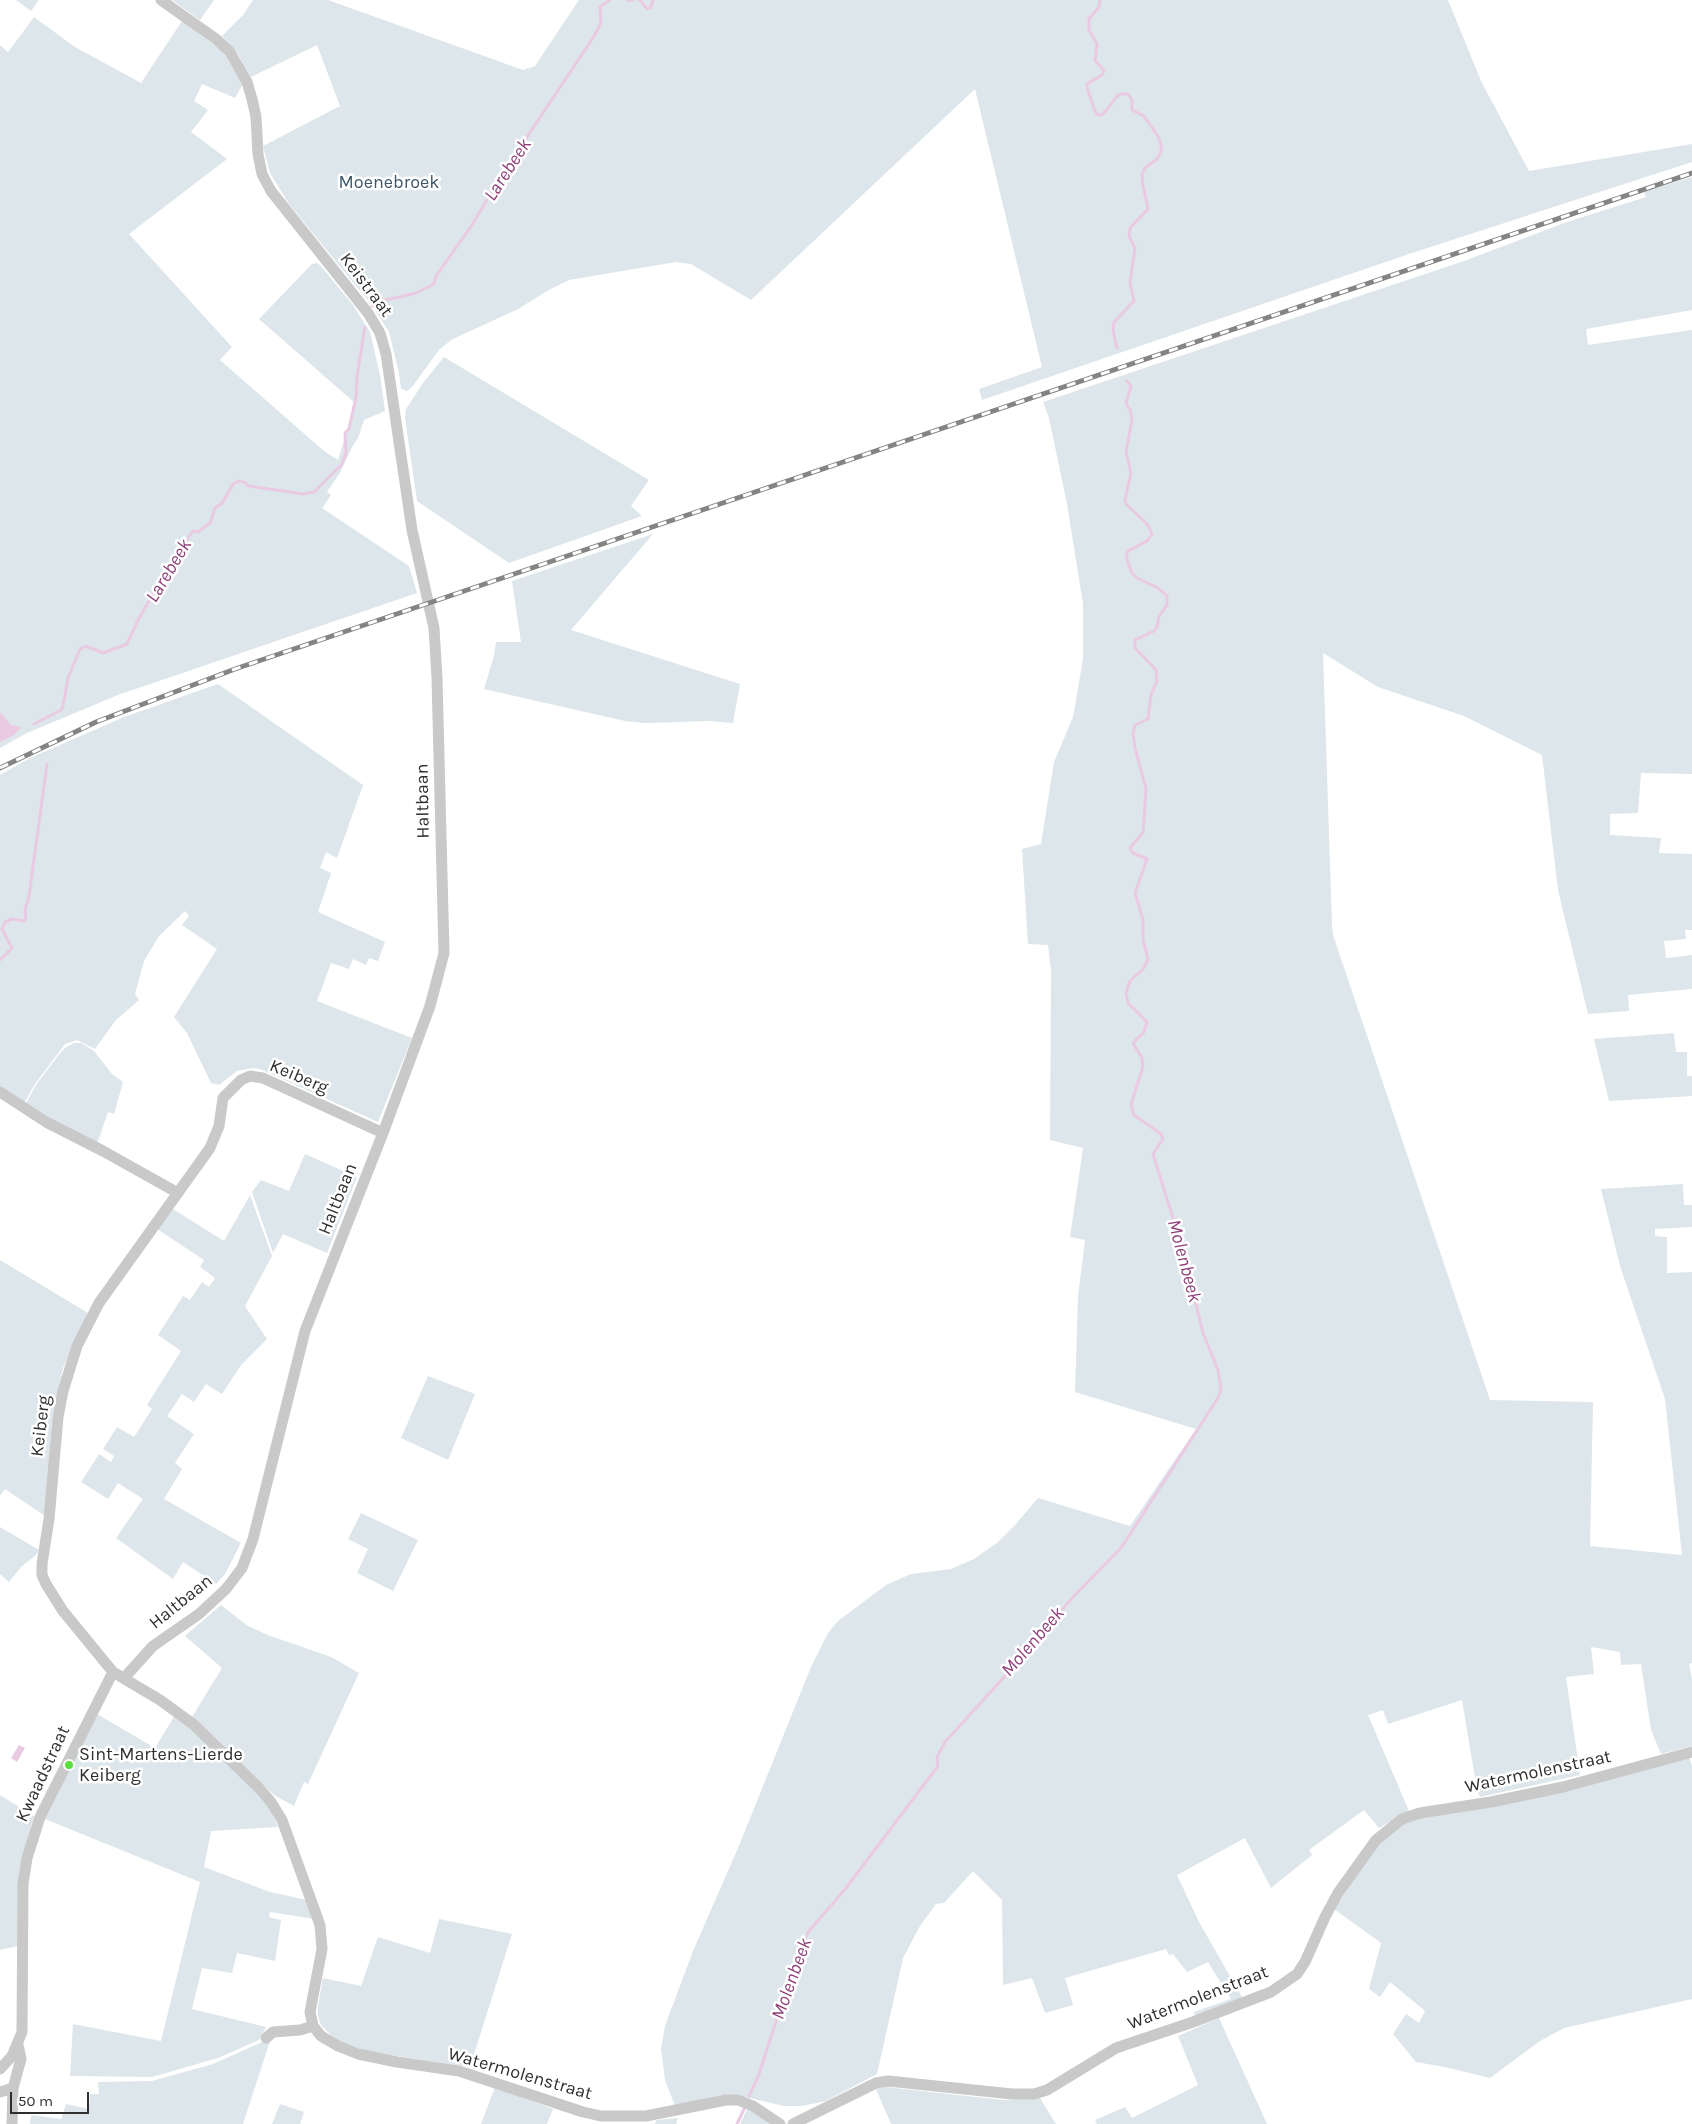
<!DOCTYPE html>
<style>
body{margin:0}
#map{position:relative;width:1692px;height:2124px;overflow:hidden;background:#fff;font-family:Karla,sans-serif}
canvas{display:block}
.scale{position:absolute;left:10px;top:2092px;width:79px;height:22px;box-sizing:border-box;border:2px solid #2f2f2f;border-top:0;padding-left:6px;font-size:15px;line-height:18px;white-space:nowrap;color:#2f2f2f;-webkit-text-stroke:4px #fff;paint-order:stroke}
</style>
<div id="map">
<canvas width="1692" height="2124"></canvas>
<div class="scale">50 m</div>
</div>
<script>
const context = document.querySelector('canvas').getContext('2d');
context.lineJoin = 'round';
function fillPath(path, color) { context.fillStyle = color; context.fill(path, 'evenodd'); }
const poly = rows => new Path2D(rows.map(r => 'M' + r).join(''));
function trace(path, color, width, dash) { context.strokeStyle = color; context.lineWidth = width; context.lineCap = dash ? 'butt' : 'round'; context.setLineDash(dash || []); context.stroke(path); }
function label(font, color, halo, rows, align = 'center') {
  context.font = font + ' Karla,sans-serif'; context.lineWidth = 5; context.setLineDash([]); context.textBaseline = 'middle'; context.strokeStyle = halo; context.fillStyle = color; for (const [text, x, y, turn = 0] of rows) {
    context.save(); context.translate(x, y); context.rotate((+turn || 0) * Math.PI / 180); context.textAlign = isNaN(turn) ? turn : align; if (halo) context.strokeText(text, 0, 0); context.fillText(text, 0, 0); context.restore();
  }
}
fillPath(poly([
 [16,0,39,0,31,11],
 [172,0,214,0,200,20],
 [253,0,328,0,523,70,535,66,579,0,1448,0,1481,81,1529,171,1692,144,1692,162,1409,254,982,400,979,389,1042,367,975,89,751,300,691,264,676,262,569,280,547,291,518,309,451,340,439,350,412,387,407,391,401,389,399,373,389,332,373,307,289,204,270,173,263,146,340,106,317,45,251,77,239,56,222,36,243,15],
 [34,17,75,47,141,83,182,21,222,51,243,84,235,98,202,84,194,101,208,110,191,132,227,159,129,234,232,347,220,360,324,451,338,460,355,403,259,319,312,264,317,263,321,266,353,305,370,332,380,375,385,411,364,420,358,438,352,447,341,471,327,492,331,495,322,508,409,566,417,593,118,695,27,733,0,748,0,45,8,52],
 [1692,177,1692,310,1586,329,1588,345,1692,330,1692,774,1641,773,1638,813,1610,814,1610,835,1661,838,1659,853,1692,854,1692,930,1685,930,1686,939,1664,941,1666,958,1692,955,1692,989,1628,995,1629,1011,1588,1014,1558,890,1542,755,1464,716,1378,687,1323,653,1332,925,1333,935,1490,1400,1593,1402,1590,1546,1682,1555,1665,1399,1620,1266,1601,1189,1683,1184,1684,1205,1692,1205,1692,1227,1655,1229,1655,1236,1667,1237,1667,1273,1692,1272,1692,1663,1689,1664,1692,1679,1692,1746,1661,1754,1651,1730,1641,1664,1621,1665,1620,1652,1591,1647,1594,1674,1566,1677,1580,1775,1480,1797,1477,1790,1462,1700,1388,1724,1383,1710,1368,1715,1409,1811,1379,1828,1364,1810,1309,1850,1312,1855,1271,1888,1245,1838,1177,1875,1199,1922,1243,1999,1195,2017,1194,2012,1231,1999,1208,1962,1187,1972,1173,1954,1169,1955,1166,1949,1065,1978,1073,2005,1045,2013,1032,1978,1003,1985,1002,1900,973,1871,944,1903,936,1904,920,1926,903,1958,877,2074,826,2101,802,2106,784,2106,741,2096,721,2095,675,2106,665,2080,661,2049,665,2026,693,1951,738,1848,811,1667,828,1633,838,1621,886,1585,911,1574,951,1569,974,1559,998,1542,1015,1525,1038,1498,1130,1526,1196,1429,1075,1392,1078,1296,1085,1240,1070,1237,1083,1148,1050,1140,1051,970,1048,945,1028,944,1022,849,1041,844,1054,762,1073,717,1083,659,1083,604,1067,504,1049,418,1043,402,1464,261,1567,222,1646,197,1644,192],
 [444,357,649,480,631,506,642,516,509,563,417,501,405,418,406,409,423,383],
 [653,534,571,630,740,684,733,723,709,721,645,723,625,721,484,689,494,656,496,642,521,642,512,581],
 [218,684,363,785,337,858,326,852,320,868,331,873,318,912,385,942,378,961,369,958,366,965,353,959,349,969,331,963,317,1001,412,1038,378,1122,260,1069,254,1068,237,1071,219,1085,211,1083,187,1033,174,1017,217,949,182,925,189,916,185,911,159,936,144,961,135,994,139,1000,116,1020,95,1049,77,1040,65,1044,35,1084,24,1103,0,1089,0,775,30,758,124,717],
 [1674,1033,1676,1052,1687,1052,1687,1076,1692,1076,1692,1096,1609,1101,1594,1039],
 [74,1043,81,1043,94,1051,112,1074,123,1082,114,1114,108,1112,96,1147,25,1105,36,1085,57,1057,65,1048],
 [305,1154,357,1177,327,1253,283,1234,273,1253,252,1192,261,1180,289,1191],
 [250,1195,272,1256,245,1306,267,1339,241,1365,222,1394,206,1384,194,1402,182,1394,167,1416,194,1434,175,1463,182,1469,164,1499,241,1543,225,1574,216,1584,183,1562,173,1579,116,1538,143,1499,118,1483,108,1499,81,1482,99,1454,111,1462,114,1456,103,1449,117,1427,134,1437,152,1409,147,1405,181,1351,158,1335,183,1296,190,1300,202,1282,209,1287,215,1278,200,1267,204,1260,157,1229,173,1209,224,1241],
 [0,1260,88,1313,63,1368,52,1417,45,1516,5,1489,0,1496],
 [428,1376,475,1394,448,1460,401,1438],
 [361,1513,418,1540,393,1591,357,1573,368,1549,348,1539],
 [0,1527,39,1550,36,1555,21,1567,9,1582,0,1574],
 [221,1605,248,1626,268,1635,331,1657,359,1673,308,1784,304,1782,294,1806,274,1795,192,1717,222,1668,185,1636],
 [97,1714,155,1748,175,1715,219,1754,253,1787,269,1807,278,1827,211,1831,204,1867,270,1892,307,1900,314,1919,270,1912,269,1917,281,1920,275,1961,237,1953,232,1973,202,1968,192,2009,266,2027,259,2040,218,2058,152,2077,70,2076,73,2024,161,2041,200,1882,45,1819],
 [1689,1756,1692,1766,1692,1999,1564,2028,1540,2041,1490,2078,1445,2067,1416,2062,1393,2034,1406,2014,1419,2023,1425,2011,1390,1982,1380,1997,1369,1989,1381,1943,1334,1909,1379,1843,1400,1825,1420,1816],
 [0,1795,34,1816,21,1862,18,1946,0,1950],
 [439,1919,512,1934,470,2067,370,2052,342,2043,332,2036,321,2025,318,2016,318,2006,323,1978,361,1986,378,1937,430,1953],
 [1219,2018,1267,2124,1097,2124,1095,2120,1125,2107,1132,2118,1198,2085,1178,2036],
 [271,2038,243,2124,30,2124,31,2115,61,2119,66,2104,89,2109,90,2094,99,2094,98,2082,152,2081,213,2064],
 [495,2087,553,2109,547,2124,481,2124],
 [886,2087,1003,2100,1040,2098,1056,2124,891,2124,876,2089],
 [280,2104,304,2112,300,2124,272,2124],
 [748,2107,771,2124,740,2124],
 [678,2118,676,2124,655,2124,656,2120]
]), '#dde6eb');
fillPath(poly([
 [0,712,11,725,21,727,14,735,0,742],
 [19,1745,25,1748,17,1762,11,1758]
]), '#eacae2');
trace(poly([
 [627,0,634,0],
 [640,0,647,9,651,7,653,0],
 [1100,0,1099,7,1089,19,1089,30,1097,44,1095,60,1104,71,1102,75,1087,84,1087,88,1096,114,1101,115,1106,111,1116,97,1121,94,1128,94,1132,100,1132,110,1144,116,1159,138,1162,150,1157,159,1145,168,1142,174,1143,185,1148,209,1130,228,1129,236,1135,248,1130,283,1134,301,1114,322,1113,330,1117,348],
 [372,306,378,302,416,293,434,284,436,276,472,225,494,188,508,170,529,134,593,38,601,23,600,7,610,0],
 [1127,381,1131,386,1126,403,1128,407],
 [34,724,61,710,63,706,68,678,80,649,86,646,103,653,127,644,138,620,173,560,193,531,198,532,210,523,215,508,223,502,233,484,239,481,246,483,248,486,303,494,314,492,342,464,346,453,345,433,349,429,356,397,357,376,365,327],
 [0,960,12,948,2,929,5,922,12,919,24,921,26,918,25,910,29,896,47,764],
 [749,2096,758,2077,799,1951,809,1931,846,1888,938,1766,937,1757,945,1742,1057,1619,1060,1612,1073,1597,1121,1548,1218,1398,1221,1390,1218,1370,1203,1333,1181,1244,1153,1154,1163,1139,1161,1134,1134,1115,1131,1105,1143,1066,1142,1058,1133,1043,1144,1032,1147,1022,1128,1003,1126,993,1130,981,1144,968,1148,959,1143,940,1143,920,1135,893,1147,859,1133,853,1130,848,1143,832,1146,789,1135,748,1133,733,1135,725,1148,719,1151,695,1157,681,1156,670,1135,648,1135,640,1154,631,1157,627,1159,616,1167,605,1167,596,1158,588,1137,578,1132,573,1126,557,1128,551,1147,541,1152,534,1148,525,1126,504,1125,499,1131,473,1126,452,1132,419,1130,409],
 [737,2124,744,2109]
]), '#eacae2', 3);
trace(poly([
 [0,1092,46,1122,103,1151,178,1193],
 [383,1133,263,1078,250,1076,241,1080,223,1098,219,1126,210,1148,99,1303,77,1346,63,1391,58,1417,49,1519,42,1564,42,1575,46,1584,63,1611,113,1672,160,1700,193,1724,259,1788,271,1802,282,1820,320,1925,322,1949,310,2012,313,2026,321,2036,338,2046,358,2054,397,2062,459,2071,583,2112,601,2116,646,2116,726,2100,738,2100,753,2106,780,2124],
 [124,1678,153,1646,199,1614,226,1589,242,1568,253,1539,305,1331,383,1133,430,1006,444,953,437,678,434,628,412,530,386,354,380,333,368,313,271,191,262,174,258,154,256,117,252,99,247,82,238,66,229,51,216,39,161,0],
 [266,2038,273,2032,300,2030,313,2026],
 [0,2069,12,2056,22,2032,23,1884,27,1858,40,1817,113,1672],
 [0,2092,13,2088],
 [12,2124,13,2088,21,2059,18,2045],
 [793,2124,876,2083,888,2081,1012,2094,1034,2094,1047,2090,1116,2048,1193,2022,1271,1992,1297,1974,1305,1962,1325,1917,1338,1893,1376,1840,1402,1819,1420,1813,1491,1802,1563,1787,1692,1752]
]), '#c9c9c9', 11);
const rail = poly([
 [0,768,96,722,235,669,1692,173]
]);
trace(rail, '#848484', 5);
trace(rail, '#fff', 3, [9]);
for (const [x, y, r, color] of [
 [69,1765,5,"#5ade38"]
]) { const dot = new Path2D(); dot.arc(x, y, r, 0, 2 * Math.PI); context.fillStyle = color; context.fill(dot); trace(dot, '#fff', 2); }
label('18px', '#3e5769', '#fff', [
 ["Moenebroek",389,183]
]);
label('18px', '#2f2f2f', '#fff', [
 ["Keistraat",366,285,53],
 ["Haltbaan",423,801,-91],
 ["Keiberg",299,1077,23],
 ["Haltbaan",338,1199,-68],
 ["Keiberg",41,1426,-83],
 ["Haltbaan",181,1602,-39],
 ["Watermolenstraat",1538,1772,-12],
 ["Kwaadstraat",43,1774,-65],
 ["Watermolenstraat",1198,1998,-21],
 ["Watermolenstraat",520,2074,16]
]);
label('18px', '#2f2f2f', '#fff', [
 ["Sint-Martens-Lierde",79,1755],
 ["Keiberg",79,1776]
], 'left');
label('italic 19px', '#8e4079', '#fff', [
 ["Larebeek",508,170,-57],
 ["Larebeek",169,571,-59],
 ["Molenbeek",1184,1261,75],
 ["Molenbeek",1033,1642,-49],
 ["Molenbeek",792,1979,-70]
]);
</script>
